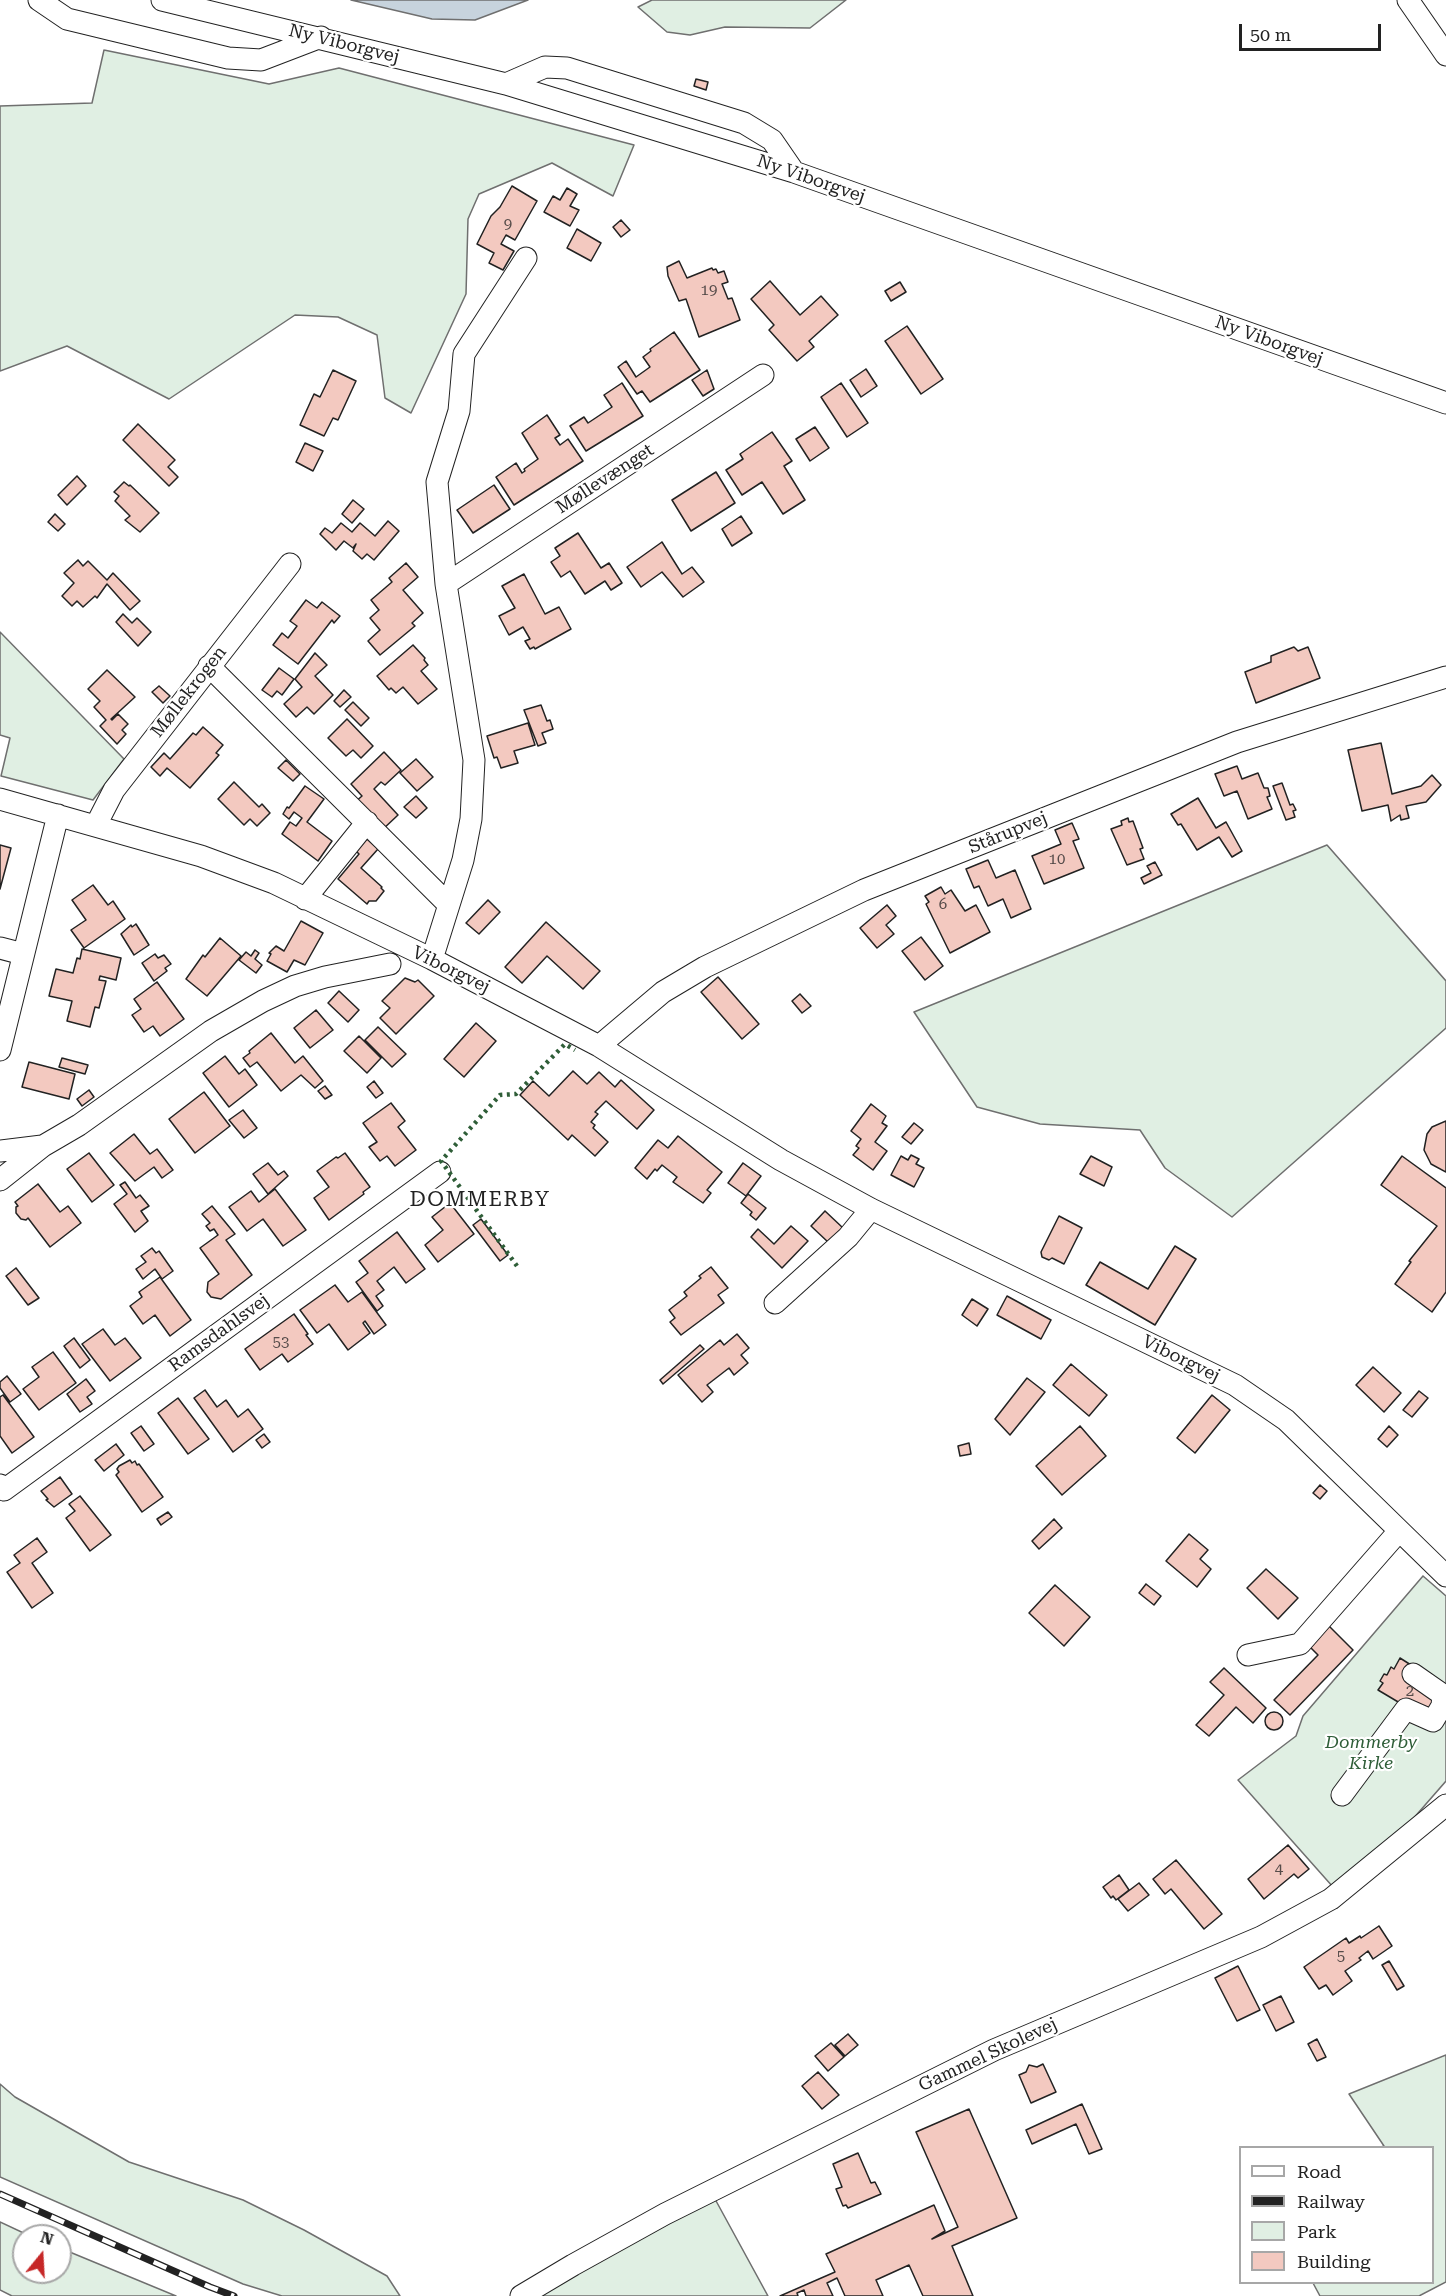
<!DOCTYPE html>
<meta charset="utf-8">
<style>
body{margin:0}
#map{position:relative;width:1446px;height:2296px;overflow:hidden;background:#fff;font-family:"Roboto Serif",serif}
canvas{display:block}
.legend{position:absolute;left:1239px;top:2146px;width:195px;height:138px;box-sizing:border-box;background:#fff;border:2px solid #a7a7a7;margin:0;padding:8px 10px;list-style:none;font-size:18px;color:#222}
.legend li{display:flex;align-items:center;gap:12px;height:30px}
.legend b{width:30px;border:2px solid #a7a7a7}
.north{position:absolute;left:12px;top:2224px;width:60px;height:60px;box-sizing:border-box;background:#fff;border:2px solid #a7a7a7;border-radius:50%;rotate:18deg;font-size:16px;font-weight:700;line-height:24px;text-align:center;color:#222}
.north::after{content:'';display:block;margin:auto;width:21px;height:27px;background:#c62828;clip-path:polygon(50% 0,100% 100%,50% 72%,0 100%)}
.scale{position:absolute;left:1239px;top:24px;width:142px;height:27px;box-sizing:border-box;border:3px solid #222;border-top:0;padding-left:8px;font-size:18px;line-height:21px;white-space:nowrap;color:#222;-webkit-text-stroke:4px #fff;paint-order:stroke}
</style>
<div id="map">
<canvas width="1446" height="2296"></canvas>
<ul class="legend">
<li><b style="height:8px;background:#fff"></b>Road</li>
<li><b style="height:8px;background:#222"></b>Railway</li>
<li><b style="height:16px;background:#e0efe3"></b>Park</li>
<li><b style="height:16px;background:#f3c9c0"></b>Building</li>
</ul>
<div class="north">N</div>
<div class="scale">50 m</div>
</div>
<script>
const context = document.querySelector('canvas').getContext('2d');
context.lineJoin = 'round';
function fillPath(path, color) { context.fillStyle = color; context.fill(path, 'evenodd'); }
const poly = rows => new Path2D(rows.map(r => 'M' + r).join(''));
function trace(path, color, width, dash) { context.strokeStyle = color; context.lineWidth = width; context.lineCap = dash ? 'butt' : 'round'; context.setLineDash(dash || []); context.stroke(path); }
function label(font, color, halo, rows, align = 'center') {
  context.font = font + ' "Roboto Serif",serif'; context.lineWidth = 4.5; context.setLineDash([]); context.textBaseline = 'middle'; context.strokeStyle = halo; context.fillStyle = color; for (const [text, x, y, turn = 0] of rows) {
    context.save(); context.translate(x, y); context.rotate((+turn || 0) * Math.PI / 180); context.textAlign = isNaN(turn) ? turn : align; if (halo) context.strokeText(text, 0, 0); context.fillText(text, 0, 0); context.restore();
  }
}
const green = poly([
 [652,0,846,0,810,28,725,27,690,35,667,32,638,7,652,0],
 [104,50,269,84,339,68,634,145,613,196,552,163,479,194,468,219,466,294,411,413,385,398,377,335,338,317,295,315,169,399,67,346,0,371,0,106,92,103,104,50],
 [0,632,124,759,93,800,1,776,10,738,0,735,0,632],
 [1327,845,1446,981,1446,1028,1232,1217,1165,1168,1140,1130,1040,1124,977,1107,914,1012,1327,845],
 [1423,1576,1446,1596,1446,1781,1405,1828,1333,1887,1238,1780,1296,1736,1303,1716,1423,1576],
 [1446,2055,1446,2282,1419,2296,1320,2296,1313,2283,1432,2282,1432,2148,1381,2147,1384,2146,1349,2094,1446,2055],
 [0,2084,15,2097,129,2162,243,2200,304,2230,387,2276,400,2296,282,2296,243,2284,0,2177,0,2084],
 [715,2199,768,2296,536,2296,536,2294,715,2199],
 [0,2222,30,2236,24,2236,24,2272,60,2272,60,2248,176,2296,12,2296,0,2290,0,2222]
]);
fillPath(green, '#e0efe3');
trace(green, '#6f6f6f', 1.5);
const water = poly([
 [351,0,528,0,475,20,432,19,351,0]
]);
fillPath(water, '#c7d3dd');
trace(water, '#6f6f6f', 1.5);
const building = poly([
 [696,79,708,82,706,90,694,86,696,79],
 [512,186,537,201,515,240,506,235,501,244,514,251,503,270,489,263,494,253,477,244,491,216,500,207,512,186],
 [567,188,577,194,570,206,579,210,570,226,544,212,553,196,560,200,567,188],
 [621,220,630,230,621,237,613,227,621,220],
 [577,229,601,243,591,261,567,248,577,229],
 [679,261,687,278,712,268,713,270,716,269,718,273,724,271,728,282,722,284,728,299,732,298,740,320,699,337,686,299,679,301,668,276,667,267,679,261],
 [770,281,800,315,821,296,838,315,809,341,814,347,797,361,769,330,774,325,751,299,770,281],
 [900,282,906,292,891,301,885,291,900,282],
 [907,326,943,379,921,394,885,341,907,326],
 [674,332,700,370,650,402,642,391,637,394,618,367,626,361,636,377,650,367,643,357,651,351,650,349,674,332],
 [866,369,877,386,861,397,850,380,866,369],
 [333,370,356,381,338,420,333,418,324,436,300,425,314,394,320,397,333,370],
 [707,370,714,389,703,396,692,380,707,370],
 [622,383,643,416,586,451,570,426,584,417,588,423,612,407,604,395,622,383],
 [841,383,868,423,847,437,821,397,841,383],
 [547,415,560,435,555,438,560,445,568,439,583,461,514,505,496,477,516,463,522,473,525,471,524,469,538,459,522,433,547,415],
 [138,424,175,460,168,467,178,477,169,486,123,440,138,424],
 [815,427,829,448,810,461,796,439,815,427],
 [772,432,792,461,784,466,805,500,783,514,762,482,742,495,726,470,743,459,740,454,772,432],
 [305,443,323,451,313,471,296,462,305,443],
 [716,472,735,503,691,531,672,500,716,472],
 [77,476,86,486,67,505,58,495,77,476],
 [124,482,129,486,130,485,159,513,140,532,125,520,130,516,115,501,119,496,114,492,124,482],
 [494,485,510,509,473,533,457,510,494,485],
 [353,500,364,509,352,523,342,514,353,500],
 [55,514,65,524,58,531,48,522,55,514],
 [741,516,752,533,732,546,722,529,741,516],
 [388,521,399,531,374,560,367,554,362,559,353,551,356,544,353,548,344,541,336,550,320,534,325,528,332,533,341,523,352,532,360,523,375,536,388,521],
 [578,533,601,568,609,563,622,583,611,590,605,581,585,594,570,571,561,577,551,562,560,556,555,548,578,533],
 [662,542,682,574,692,567,704,582,683,597,662,572,641,587,627,567,662,542],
 [78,560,83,566,88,561,107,580,113,573,140,601,130,610,107,584,97,598,95,596,83,607,77,601,72,606,62,596,74,583,64,573,78,560],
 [406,563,418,577,403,590,423,613,412,623,415,626,380,655,368,641,380,630,370,618,379,610,371,600,392,582,389,578,406,563],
 [524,574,545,614,559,607,571,629,535,649,534,647,530,649,525,641,530,639,523,627,509,635,499,616,515,608,502,586,524,574],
 [306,600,317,608,322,602,340,616,334,623,332,620,298,664,273,645,282,633,288,638,297,626,290,621,306,600],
 [123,614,132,623,137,618,151,632,138,646,116,622,123,614],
 [413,645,425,658,424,660,428,665,421,671,437,689,418,704,403,687,396,693,391,688,389,690,377,676,413,645],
 [1294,647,1298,651,1308,647,1320,678,1256,703,1245,672,1271,662,1271,656,1294,647],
 [315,653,327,665,315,676,333,695,314,714,307,707,296,717,284,704,302,687,295,679,315,653],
 [279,668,294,679,282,695,277,691,272,697,262,690,279,668],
 [107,670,135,697,111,719,112,720,118,714,128,724,122,730,126,734,117,744,100,726,106,720,94,707,100,701,88,689,107,670],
 [159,686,170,696,163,703,152,692,159,686],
 [344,690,351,697,340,707,334,701,344,690],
 [353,702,369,718,361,726,345,710,353,702],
 [541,705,547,721,550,720,553,729,542,733,546,743,538,746,524,710,541,705],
 [347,719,373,746,361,758,353,750,346,756,328,738,347,719],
 [528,723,535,745,514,751,518,763,501,768,497,757,494,758,487,736,528,723],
 [203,727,223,745,216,753,219,755,190,788,167,768,160,776,151,767,164,753,170,759,193,733,196,735,203,727],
 [1381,743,1392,794,1421,786,1432,775,1441,785,1426,802,1406,806,1409,818,1401,820,1400,815,1391,821,1388,805,1362,811,1348,750,1381,743],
 [384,752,401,770,385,785,381,782,374,789,398,815,381,831,354,803,362,796,351,784,384,752],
 [416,759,433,777,417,791,400,773,416,759],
 [286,760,300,774,293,781,278,768,286,760],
 [1237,766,1242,779,1258,773,1264,788,1268,788,1270,796,1267,797,1272,809,1248,819,1237,791,1224,796,1215,774,1237,766],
 [234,782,259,807,262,804,270,813,257,826,250,819,244,825,218,799,234,782],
 [1282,783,1290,805,1293,804,1296,810,1293,811,1295,817,1286,820,1273,786,1282,783],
 [305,786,324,799,307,822,332,841,318,861,282,834,290,822,296,826,302,818,294,812,289,819,283,814,287,807,289,808,305,786],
 [416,796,427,808,416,818,404,807,416,796],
 [1198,798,1216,828,1226,822,1242,851,1232,857,1219,837,1197,850,1181,824,1178,825,1171,814,1198,798],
 [1128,818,1129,822,1133,821,1143,848,1140,849,1144,859,1127,865,1111,829,1122,825,1121,821,1128,818],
 [1072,823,1079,839,1073,841,1084,868,1044,884,1032,856,1061,844,1055,830,1072,823],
 [367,839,378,849,361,868,382,887,381,888,384,891,376,901,369,901,367,904,338,879,359,854,356,851,367,839],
 [0,845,11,848,0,889,0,845],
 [988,860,996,878,1015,870,1031,909,1011,918,1003,899,988,906,979,886,974,888,966,869,988,860],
 [1155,862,1162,875,1144,884,1141,878,1151,873,1147,866,1155,862],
 [93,885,108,905,113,901,125,919,84,948,71,930,86,920,72,900,93,885],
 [941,887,945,894,951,890,965,911,976,905,990,932,950,953,926,904,929,902,925,896,941,887],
 [488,900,500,912,479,934,466,923,488,900],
 [887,905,896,916,886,925,894,934,877,948,860,928,887,905],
 [301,921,323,933,305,965,294,960,287,972,267,961,271,954,269,953,276,946,284,951,301,921],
 [546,922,600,971,583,989,547,956,522,983,505,967,546,922],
 [136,924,149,945,134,955,121,934,131,925,132,927,136,924],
 [921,937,943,966,925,980,902,951,921,937],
 [220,938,241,956,207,996,186,979,203,955,205,957,220,938],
 [82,949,121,958,116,980,100,976,99,980,106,981,99,1008,95,1007,90,1027,67,1021,72,1001,49,996,56,969,73,973,77,958,80,959,82,949],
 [255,950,259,953,255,959,262,965,256,973,239,960,246,952,251,956,255,950],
 [155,954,158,958,164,955,171,964,165,968,167,971,154,981,142,963,155,954],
 [718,977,759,1024,742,1039,701,992,718,977],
 [405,978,415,982,418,980,434,996,396,1034,380,1018,390,1008,382,1001,405,978],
 [157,982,184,1019,160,1036,153,1026,144,1032,132,1015,141,1009,134,999,157,982],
 [339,991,359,1010,348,1022,328,1003,339,991],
 [800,994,811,1006,802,1013,792,1001,800,994],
 [316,1010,333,1030,310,1048,294,1028,316,1010],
 [476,1023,496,1041,464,1077,444,1059,476,1023],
 [378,1027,406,1054,392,1067,365,1040,378,1027],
 [271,1033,295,1063,303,1056,323,1081,315,1088,301,1075,281,1091,257,1062,250,1067,243,1058,250,1053,249,1051,271,1033],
 [359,1036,381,1058,367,1073,344,1051,359,1036],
 [225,1056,239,1074,245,1069,257,1085,229,1107,203,1073,225,1056],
 [62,1058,88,1065,85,1074,59,1067,62,1058],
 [29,1062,75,1074,69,1099,22,1087,29,1062],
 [573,1071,587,1084,599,1072,615,1087,621,1080,654,1110,637,1129,606,1101,595,1112,598,1114,591,1122,595,1125,593,1128,608,1142,595,1156,572,1135,568,1140,520,1095,533,1081,549,1096,573,1071],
 [374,1081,383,1093,376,1098,367,1087,374,1081],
 [325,1086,332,1095,325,1099,318,1091,325,1086],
 [89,1090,94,1097,82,1106,77,1099,89,1090],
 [204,1092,230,1126,195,1153,169,1119,204,1092],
 [391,1103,405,1121,398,1127,416,1150,395,1166,387,1156,380,1161,369,1147,377,1142,363,1123,391,1103],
 [871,1104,886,1116,882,1123,887,1126,875,1142,887,1151,873,1170,853,1155,859,1148,856,1146,861,1139,851,1131,871,1104],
 [243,1110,257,1128,244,1138,229,1120,243,1110],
 [1446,1121,1446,1172,1431,1164,1424,1150,1427,1134,1432,1127,1446,1121],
 [914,1123,923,1130,911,1144,902,1137,914,1123],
 [134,1134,150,1154,157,1149,173,1170,162,1178,154,1167,135,1181,110,1153,134,1134],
 [678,1136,722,1172,707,1190,711,1193,703,1203,673,1182,677,1177,662,1165,657,1171,655,1169,647,1179,635,1168,658,1140,668,1148,678,1136],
 [89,1153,114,1185,92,1202,67,1169,89,1153],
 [345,1153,370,1187,363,1192,364,1194,329,1220,314,1198,329,1187,317,1171,336,1157,338,1158,345,1153],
 [911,1155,919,1159,916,1164,924,1168,914,1187,891,1175,901,1156,908,1160,911,1155],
 [1091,1156,1112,1167,1104,1186,1080,1174,1091,1156],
 [1402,1156,1446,1188,1446,1292,1432,1312,1395,1284,1411,1262,1409,1261,1437,1226,1381,1185,1402,1156],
 [268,1163,278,1175,284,1171,288,1176,268,1194,253,1174,268,1163],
 [743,1163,761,1176,746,1196,728,1183,743,1163],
 [125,1182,136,1198,140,1195,149,1206,141,1211,148,1221,135,1232,114,1204,127,1194,120,1185,125,1182],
 [38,1184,60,1212,68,1206,81,1223,50,1247,28,1218,26,1220,21,1219,16,1213,16,1207,18,1206,15,1202,38,1184],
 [275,1189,306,1230,283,1246,263,1219,247,1231,229,1207,251,1191,259,1202,275,1189],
 [748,1194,766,1208,756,1220,750,1215,752,1212,741,1203,748,1194],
 [450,1203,474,1234,438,1262,425,1245,443,1230,432,1217,450,1203],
 [212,1206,235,1234,226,1240,252,1275,221,1299,211,1297,207,1292,208,1282,219,1274,200,1248,218,1235,214,1229,210,1231,206,1226,210,1223,202,1214,212,1206],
 [825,1211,843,1228,829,1243,811,1226,825,1211],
 [1059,1216,1082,1228,1064,1264,1052,1258,1049,1260,1042,1257,1041,1252,1059,1216],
 [481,1219,508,1255,500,1261,473,1225,481,1219],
 [791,1226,808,1241,782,1268,751,1237,758,1229,774,1244,791,1226],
 [397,1232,425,1269,406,1283,394,1267,377,1281,384,1290,376,1296,383,1306,377,1311,356,1282,368,1273,359,1261,397,1232],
 [1175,1246,1196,1259,1155,1325,1086,1285,1100,1262,1148,1289,1175,1246],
 [152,1248,156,1253,159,1251,173,1271,162,1279,155,1269,143,1279,136,1269,146,1262,141,1256,152,1248],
 [711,1267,728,1288,718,1295,724,1303,681,1335,670,1322,675,1318,669,1310,687,1296,684,1292,701,1278,699,1276,711,1267],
 [16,1268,39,1298,28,1305,6,1276,16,1268],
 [160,1277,191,1320,170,1336,155,1315,143,1324,130,1306,142,1297,139,1292,160,1277],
 [335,1285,348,1302,362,1292,386,1325,374,1334,365,1321,363,1323,370,1333,348,1350,329,1324,317,1333,300,1310,335,1285],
 [1007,1296,1051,1320,1041,1339,997,1315,1007,1296],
 [972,1299,988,1309,977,1326,962,1315,972,1299],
 [294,1314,308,1334,306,1335,313,1344,288,1362,282,1354,260,1370,245,1349,294,1314],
 [103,1329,115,1345,125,1338,141,1358,110,1381,82,1344,103,1329],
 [737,1334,749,1348,741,1355,748,1363,734,1375,729,1368,707,1385,713,1392,702,1402,678,1375,720,1340,724,1345,737,1334],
 [74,1338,90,1360,80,1368,64,1346,74,1338],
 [700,1345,704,1349,663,1384,660,1380,700,1345],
 [53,1352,76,1383,39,1410,23,1389,39,1377,32,1367,53,1352],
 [1071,1364,1107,1395,1089,1416,1053,1385,1071,1364],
 [1373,1367,1401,1393,1384,1412,1356,1385,1373,1367],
 [7,1376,21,1394,10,1402,0,1388,0,1382,7,1376],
 [1027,1378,1045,1392,1010,1435,995,1419,1027,1378],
 [86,1379,95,1391,87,1397,92,1404,80,1412,67,1394,86,1379],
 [205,1390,217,1407,226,1400,238,1417,248,1409,263,1429,233,1452,194,1398,205,1390],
 [1419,1391,1428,1398,1412,1417,1403,1410,1419,1391],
 [3,1395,34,1437,12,1453,0,1436,0,1397,3,1395],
 [1212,1395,1230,1410,1195,1453,1177,1438,1212,1395],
 [178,1398,209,1439,188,1454,158,1413,178,1398],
 [141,1426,154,1444,144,1451,131,1433,141,1426],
 [1080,1426,1106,1456,1062,1495,1036,1466,1080,1426],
 [1389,1426,1398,1435,1387,1447,1378,1439,1389,1426],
 [264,1434,270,1442,262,1448,256,1440,264,1434],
 [969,1443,971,1454,960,1456,958,1446,969,1443],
 [116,1444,124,1455,104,1471,95,1460,116,1444],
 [130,1460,132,1463,135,1461,137,1465,139,1464,163,1497,142,1512,116,1475,119,1472,117,1469,119,1466,130,1460],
 [60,1477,72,1494,54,1507,46,1500,48,1499,41,1491,60,1477],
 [1320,1485,1327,1491,1320,1499,1313,1493,1320,1485],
 [80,1496,111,1535,90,1551,66,1518,75,1511,69,1504,80,1496],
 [168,1512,172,1517,161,1525,157,1519,168,1512],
 [1054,1519,1062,1528,1039,1549,1032,1541,1054,1519],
 [1189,1534,1208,1550,1200,1559,1211,1569,1197,1587,1166,1561,1189,1534],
 [37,1538,47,1552,32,1563,53,1593,32,1608,7,1572,20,1563,14,1555,37,1538],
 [1266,1569,1298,1598,1278,1619,1247,1588,1266,1569],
 [1146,1584,1161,1596,1154,1605,1139,1593,1146,1584],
 [1055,1585,1090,1617,1064,1646,1029,1613,1055,1585],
 [1328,1625,1353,1650,1290,1715,1274,1700,1318,1655,1308,1645,1328,1625],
 [1400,1658,1411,1665,1441,1702,1425,1714,1410,1709,1378,1690,1383,1683,1380,1681,1384,1674,1387,1675,1391,1667,1394,1669,1400,1658],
 [1224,1668,1266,1708,1253,1723,1236,1707,1209,1736,1196,1725,1224,1695,1210,1682,1224,1668],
 '1265 1721a9 9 0 1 1 18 0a9 9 0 1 1-18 0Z',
 [1288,1845,1309,1869,1298,1878,1294,1874,1264,1899,1248,1879,1288,1845],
 [1176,1860,1222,1914,1204,1929,1171,1889,1165,1894,1153,1879,1176,1860],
 [1119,1875,1129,1890,1116,1900,1113,1896,1111,1898,1103,1887,1119,1875],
 [1139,1883,1149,1895,1128,1911,1118,1899,1139,1883],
 [1379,1926,1392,1946,1373,1959,1368,1951,1359,1958,1361,1960,1345,1971,1352,1981,1333,1995,1326,1985,1319,1989,1304,1967,1346,1938,1349,1943,1360,1936,1361,1938,1379,1926],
 [1389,1961,1404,1986,1397,1990,1382,1965,1389,1961],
 [1238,1966,1260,2010,1237,2021,1215,1978,1238,1966],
 [1281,1996,1294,2022,1276,2031,1263,2005,1281,1996],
 [848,2034,858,2045,845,2056,835,2045,848,2034],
 [1317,2039,1326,2057,1317,2061,1308,2044,1317,2039],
 [831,2043,844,2057,828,2071,815,2056,831,2043],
 [1043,2064,1056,2092,1031,2103,1019,2075,1026,2072,1029,2065,1037,2067,1043,2064],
 [818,2072,839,2095,822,2109,802,2086,818,2072],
 [1082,2104,1102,2149,1089,2154,1076,2124,1032,2144,1026,2130,1082,2104],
 [969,2109,1017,2218,952,2246,973,2296,923,2296,909,2265,876,2280,883,2296,845,2296,837,2278,827,2283,833,2296,806,2296,804,2290,797,2293,798,2296,780,2296,835,2272,826,2254,934,2205,945,2231,932,2239,958,2227,916,2132,969,2109],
 [858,2153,871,2183,875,2182,881,2194,848,2208,846,2205,843,2206,836,2189,842,2187,833,2164,858,2153]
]);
fillPath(building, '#f3c9c0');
trace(building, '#222', 1.5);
const minor = poly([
 [39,0,67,19,228,58,261,60,321,37],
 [162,0,506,84,794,172,1446,403],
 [1408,0,1446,55],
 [506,84,545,67,567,68,744,123,772,140,794,172],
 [446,584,437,482,459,411,464,354,526,258],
 [209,666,449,905],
 [0,799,201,856,274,883,432,959,599,1046,781,1160,871,1209,1235,1385,1286,1420,1446,1576],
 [96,825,114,790,290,564],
 [305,899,367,822],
 [0,948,23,954],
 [432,959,463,860,471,819,474,760,446,584,763,375],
 [599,1046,663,992,705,967,864,890,1237,742,1446,677],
 [0,1050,58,815],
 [0,1151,42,1146],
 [0,1180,43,1146,79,1125,211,1031,263,1001,295,986,325,977,390,964],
 [775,1303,848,1237,871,1209],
 [0,1485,4,1490,440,1172],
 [1248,1655,1300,1644,1399,1531],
 [1413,1674,1446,1697],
 [1342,1795,1406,1709,1433,1721,1442,1706,1443,1695],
 [521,2296,573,2265,665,2214,994,2050,1261,1937,1331,1899,1446,1805]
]);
trace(minor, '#222', 23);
trace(minor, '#fff', 21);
const rail = poly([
 [0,2194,210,2287,234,2296]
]);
trace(rail, '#222', 7);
trace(rail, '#fff', 4.5, [14]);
trace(poly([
 [517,1266,441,1161,500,1095,516,1094,565,1044,575,1050]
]), '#2f5e38', 4.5, [3, 4.5]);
label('15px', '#564c4a', null, [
 ["9",508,225],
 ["19",709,291],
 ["10",1057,860],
 ["6",943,905],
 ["53",281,1343],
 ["2",1410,1692],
 ["4",1279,1870],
 ["5",1341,1957]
]);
label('18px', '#222', '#fff', [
 ["Ny Viborgvej",344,44,14],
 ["Ny Viborgvej",811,179,19],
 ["Ny Viborgvej",1269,341,20],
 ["Møllevænget",605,479,-33],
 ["Møllekrogen",189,692,-52],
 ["Stårupvej",1008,833,-22],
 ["Viborgvej",451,970,26],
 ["Ramsdahlsvej",219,1333,-36],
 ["Viborgvej",1181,1359,26],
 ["Gammel Skolevej",988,2055,-25]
]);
label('italic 18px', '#2f5e38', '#fff', [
 ["Dommerby",1371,1743],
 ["Kirke",1371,1764]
]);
context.letterSpacing = '1.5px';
label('21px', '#222', '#fff', [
 ["DOMMERBY",480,1200]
]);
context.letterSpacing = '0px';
</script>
